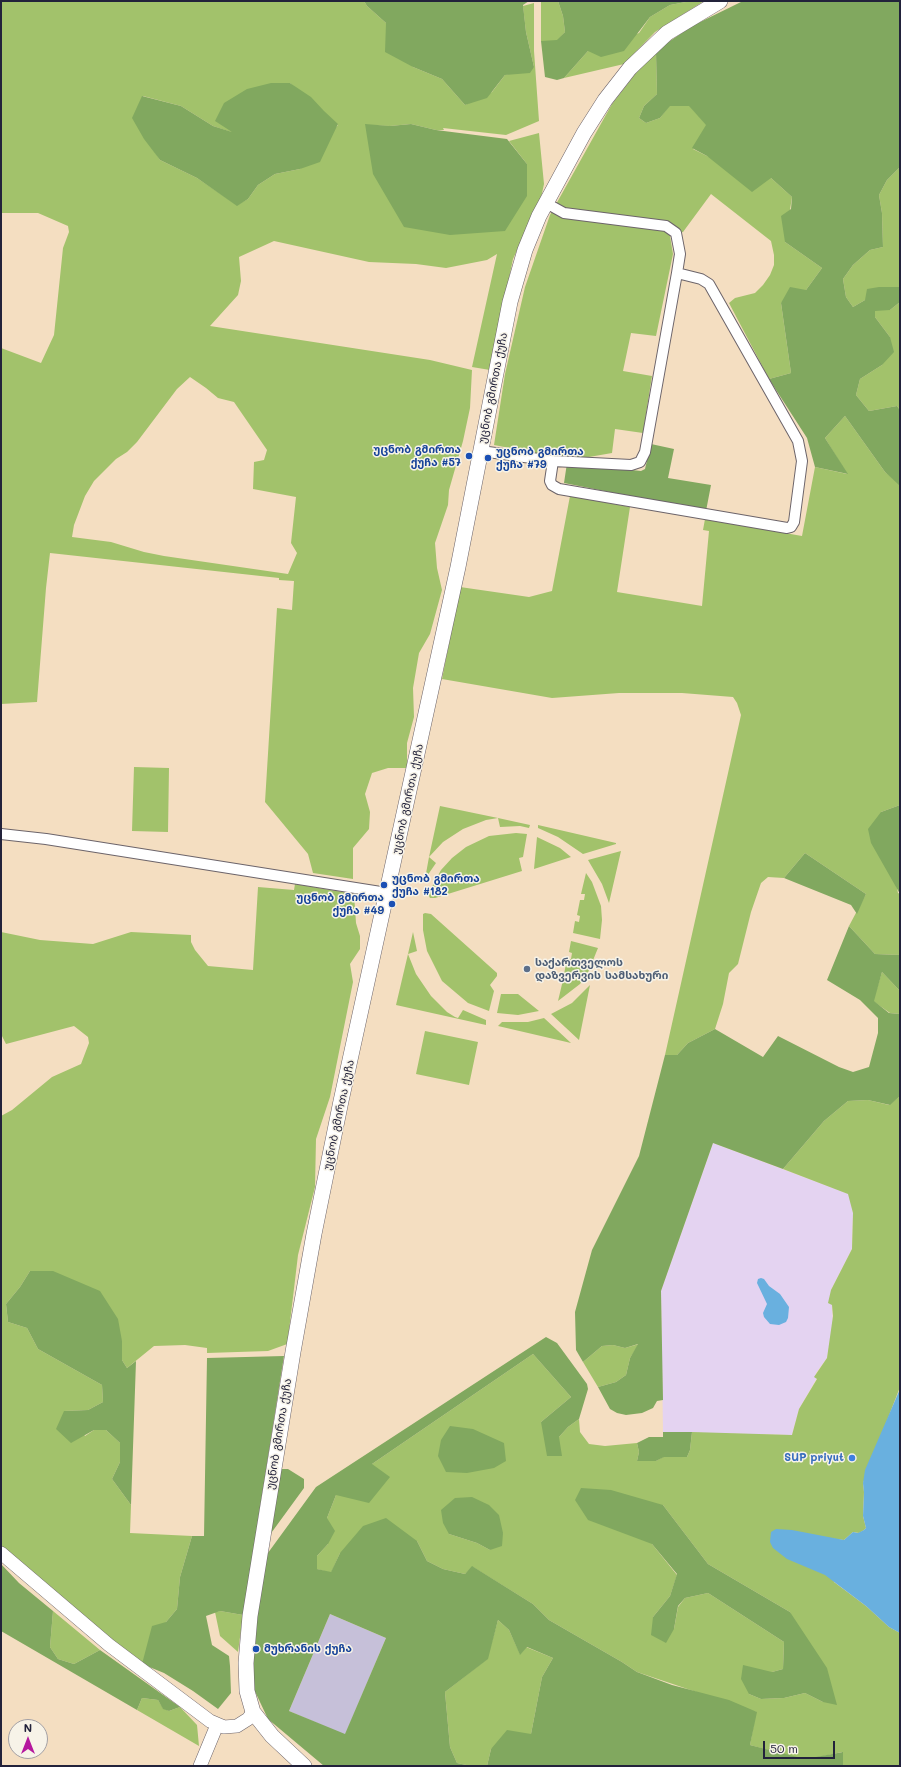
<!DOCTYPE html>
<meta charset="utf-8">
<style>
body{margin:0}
#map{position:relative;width:901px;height:1767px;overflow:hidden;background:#f4dec1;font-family:Mali,sans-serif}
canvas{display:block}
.frame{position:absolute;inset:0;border:2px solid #22223b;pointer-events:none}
.north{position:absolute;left:8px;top:1719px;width:40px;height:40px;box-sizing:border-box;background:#f7f3e8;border:1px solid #a29fa3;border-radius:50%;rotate:0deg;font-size:11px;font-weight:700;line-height:16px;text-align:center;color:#22223b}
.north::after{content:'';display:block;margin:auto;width:14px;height:18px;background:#b5179e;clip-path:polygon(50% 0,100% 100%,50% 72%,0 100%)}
.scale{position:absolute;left:763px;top:1741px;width:72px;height:18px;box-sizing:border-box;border:2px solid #22223b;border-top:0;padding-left:5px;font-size:12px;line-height:14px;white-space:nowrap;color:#22223b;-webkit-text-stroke:3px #f7f3e8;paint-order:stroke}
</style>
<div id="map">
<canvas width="901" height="1767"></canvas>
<div class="frame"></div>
<div class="north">N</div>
<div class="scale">50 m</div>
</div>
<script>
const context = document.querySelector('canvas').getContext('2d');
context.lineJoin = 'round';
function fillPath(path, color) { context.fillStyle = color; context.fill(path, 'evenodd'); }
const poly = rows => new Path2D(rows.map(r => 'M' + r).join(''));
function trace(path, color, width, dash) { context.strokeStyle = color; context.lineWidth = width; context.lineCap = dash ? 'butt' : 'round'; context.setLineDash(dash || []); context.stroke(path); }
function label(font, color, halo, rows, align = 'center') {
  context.font = font + ' Mali,"Noto Sans Georgian",sans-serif'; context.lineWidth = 3; context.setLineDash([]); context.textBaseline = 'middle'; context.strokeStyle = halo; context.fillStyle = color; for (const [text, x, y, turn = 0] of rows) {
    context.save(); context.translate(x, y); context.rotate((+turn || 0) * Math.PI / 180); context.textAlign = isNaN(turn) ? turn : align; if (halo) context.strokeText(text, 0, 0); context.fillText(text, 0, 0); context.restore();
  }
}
fillPath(poly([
 [713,1143,849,1194,853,1213,852,1249,831,1290,833,1324,827,1358,816,1373,817,1378,799,1409,792,1435,663,1432,661,1291]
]), '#e4d3f1');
fillPath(poly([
 [330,1614,386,1638,345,1735,289,1711]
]), '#c6c0d9');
fillPath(poly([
 [1,1,364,1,367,6,386,23,413,67,442,79,465,105,492,92,505,75,534,67,526,32,523,6,534,3,534,51,539,121,506,135,443,128,444,130,436,130,411,124,390,126,365,125,527,164,509,141,539,133,544,184,541,198,513,259,490,370,472,367,497,254,487,260,446,268,416,264,369,262,274,241,239,257,241,281,238,295,210,326,430,360,472,370,470,408,463,441,449,490,448,505,435,543,437,568,442,590,430,634,419,653,413,688,414,717,407,743,407,768,388,768,372,773,365,794,370,812,369,829,353,848,353,879,313,873,308,854,265,802,277,608,292,610,294,581,279,580,279,578,50,553,46,588,37,702,1,704,1,408,2,394,1,393,1,348,41,363,54,335,63,248,69,232,68,226,38,213,1,213],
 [290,83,338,125,300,169,275,174,258,185,248,199,237,205,197,178,160,160,133,118,143,96,181,106,213,126,234,133],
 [190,377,206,388,218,398,234,402,267,450,264,460,254,462,253,489,296,497,291,543,297,553,288,574,164,556,144,552,111,542,72,537,74,525,85,496,94,481,116,459,127,452,137,442,177,389],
 [541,1,558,1,563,16,565,32,557,41,541,41],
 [691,1,704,1,655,32,624,64,564,78,588,51,639,33,650,17,670,5],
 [656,53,657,94,644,106,639,118,646,123,660,118,670,105,689,105,707,125,693,149,707,156,771,178,792,197,785,242,822,268,806,290,781,303,791,373,769,379,729,303,735,298,755,293,763,285,770,275,774,265,774,255,771,241,711,194,683,232,670,236,673,254,656,336,631,333,623,371,652,376,643,433,615,429,612,453,589,457,557,457,494,445,505,374,525,287,550,215,612,104,642,65],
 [900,167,900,294,899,287,865,300,853,307,846,297,843,279,853,265,870,250,883,247,882,213,879,195,887,180],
 [900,302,900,410,897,406,869,411,856,395,860,379,882,365,890,337,875,317,875,310,890,310],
 [845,416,885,472,900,484,900,805,881,812,898,893,900,894,900,955,875,954,849,926,866,894,805,853,784,878,768,877,761,883,751,912,738,964,729,973,723,1004,715,1029,688,1043,677,1055,665,1055,741,715,737,703,733,697,682,693,619,693,552,698,442,679,460,587,529,597,552,591,570,496,630,507,617,592,702,606,709,531,703,530,705,519,802,536,815,467,847,474,825,438],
 [134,767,169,768,168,832,132,831],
 [440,806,498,818,530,825,529,828,520,826,500,827,498,818,486,820,463,829,443,842,429,857,436,863,425,879,429,857],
 [538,825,616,843,616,844,583,854,558,837,538,828],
 [516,833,527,834,523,857,519,858,522,871,435,898,430,898,428,894,441,870,452,858,466,847,489,836],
 [537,837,560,848,571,857,534,869],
 [621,851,609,903,602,884,588,860],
 [586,873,592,882,601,906,602,920,600,939,573,933,575,921,579,922,580,916,577,915,580,900,584,900,585,894,581,894],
 [295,884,354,894,356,923,360,936,360,949,350,964,353,982,330,1097,316,1139,315,1187,298,1255,288,1339,290,1343,268,1351,207,1353,207,1348,185,1345,154,1346,127,1368,122,1360,122,1341,30,1271,20,1287,6,1304,8,1322,27,1328,38,1349,102,1385,103,1402,88,1410,64,1411,85,1436,94,1430,106,1430,120,1443,120,1462,112,1479,131,1505,130,1533,192,1536,180,1577,177,1609,166,1622,142,1664,42,1584,1,1545,1,1116,12,1110,52,1077,81,1064,89,1043,88,1037,74,1026,6,1044,1,1034,1,932,40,940,93,944,131,932,191,935,191,942,195,950,208,966,253,970,258,887,294,890],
 [425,913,431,914,497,973,497,976,490,985,494,991,489,1011,468,1003,442,981,427,951,423,930,423,914],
 [413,932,417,951,408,954,416,974,431,996,447,1012,455,1017,458,1018,463,1010,486,1020,486,1025,396,1005,408,954],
 [571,941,598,948,587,975,580,984,558,1001,563,980,566,981,567,975,564,974,567,959,571,959,572,953,569,952],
 [882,972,900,991,900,1014,890,1013,873,1001],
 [590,985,579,1040,551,1014,572,1003],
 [501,994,518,994,539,1011,518,1015,497,1013],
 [544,1018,571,1043,498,1026,502,1022,528,1022],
 [425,1031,478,1042,469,1085,416,1074],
 [900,1096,900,1387,863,1483,864,1492,863,1516,866,1528,864,1530,859,1533,853,1532,844,1540,827,1538,834,1582,866,1606,889,1627,900,1633,900,1766,843,1766,842,1752,805,1760,750,1745,756,1712,637,1672,622,1662,549,1620,533,1604,473,1567,465,1574,443,1569,427,1561,417,1541,340,1553,331,1573,317,1569,317,1556,328,1544,327,1518,336,1495,372,1464,533,1354,571,1397,541,1422,559,1437,568,1427,579,1419,580,1432,589,1444,605,1446,637,1443,639,1452,637,1461,656,1461,663,1457,687,1457,690,1450,692,1432,792,1435,799,1409,817,1379,814,1377,827,1358,833,1316,832,1305,828,1303,831,1290,852,1249,853,1213,848,1194,783,1169,824,1121,848,1101,868,1100,889,1105],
 [663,1505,708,1564,790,1612,823,1702,805,1693,784,1698,761,1699,749,1694,772,1672,783,1669,784,1642,708,1593,685,1598,678,1607,674,1629,653,1617,670,1596,677,1575,652,1544],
 [503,1533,490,1550,477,1543,449,1534],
 [639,1344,630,1358,626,1375,616,1382,598,1387,583,1362,602,1346,613,1345,625,1348],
 [53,1611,100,1650,74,1664,58,1659,50,1647],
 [220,1611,243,1615,238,1652,220,1636,215,1612],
 [498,1620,509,1630,520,1654,526,1647,553,1658,542,1677,531,1734,491,1749,487,1766,471,1766,457,1763,450,1747,445,1692,487,1659],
 [142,1698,158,1700,163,1708,169,1711,180,1707,197,1725,199,1746,137,1710]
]), '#a2c26b');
fillPath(poly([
 [364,1,529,1,523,5,526,32,534,67,530,73,505,75,487,98,465,105,442,79,413,67,385,52,386,23,367,6],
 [558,1,691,1,670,5,650,17,624,51,601,57,588,51,564,78,557,80,545,77,541,41,557,40,565,32,563,16],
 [743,1,900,1,900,167,887,180,879,195,882,213,883,247,870,250,853,265,843,279,846,297,853,307,865,300,867,289,879,287,899,287,900,302,890,310,875,311,875,317,890,337,894,352,882,365,860,379,856,395,869,411,897,406,900,410,899,485,885,472,845,416,825,438,848,474,815,467,807,438,769,379,791,373,781,303,790,287,806,290,822,268,785,242,781,216,791,209,792,197,771,178,752,192,707,156,692,148,706,125,689,106,670,106,660,118,646,123,639,118,644,106,657,94,656,53,667,43,692,26],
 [271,83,290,83,311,97,324,111,338,124,320,162,300,169,275,174,258,185,248,199,237,206,197,178,160,160,144,139,132,118,142,96,181,106,213,126,232,132,215,121,224,103,247,89],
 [365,124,390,126,411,124,436,130,507,139,527,164,527,196,505,231,450,235,404,227,373,174],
 [651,444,674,449,668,478,711,485,706,511,564,483,567,463,641,471,645,469],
 [900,805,900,894,871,843,868,829,881,812],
 [805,853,866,894,857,914,851,905,784,878],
 [849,926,875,954,900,955,900,991,882,972,874,1001,889,1013,900,1014,900,1096,890,1105,868,1100,848,1101,824,1121,783,1169,713,1143,661,1291,663,1400,657,1401,653,1408,642,1413,626,1415,617,1413,610,1409,598,1387,616,1382,626,1375,630,1358,638,1344,625,1348,613,1345,602,1346,583,1362,576,1350,575,1312,592,1250,639,1156,665,1055,677,1055,688,1043,715,1029,763,1057,778,1036,839,1067,853,1072,869,1067,878,1033,878,1018,860,1000,827,980],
 [30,1271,53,1271,100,1291,118,1319,122,1341,122,1360,127,1368,136,1361,131,1505,112,1479,120,1462,120,1443,106,1430,94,1430,71,1443,56,1429,64,1411,88,1410,103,1402,102,1385,38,1349,27,1328,8,1322,6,1304,20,1287],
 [546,1337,557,1343,587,1384,588,1389,579,1419,568,1427,559,1437,562,1456,547,1456,541,1422,571,1397,533,1354,372,1464,390,1477,369,1503,336,1495,327,1518,335,1531,328,1544,317,1556,317,1569,331,1572,340,1553,363,1526,386,1518,417,1541,427,1561,443,1569,465,1574,472,1566,533,1604,549,1620,622,1662,637,1672,672,1685,729,1700,757,1712,750,1745,805,1759,843,1752,843,1766,487,1766,491,1749,507,1730,531,1734,542,1677,553,1658,527,1647,520,1655,509,1630,498,1620,488,1659,445,1692,450,1747,457,1763,471,1766,324,1766,268,1719,251,1683,253,1647,265,1557,316,1487],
 [330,1614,386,1638,345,1734,289,1711],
 [284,1356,243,1615,220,1611,206,1616,212,1645,229,1656,230,1666,231,1693,218,1709,193,1691,164,1673,142,1664,152,1626,166,1622,177,1609,180,1577,192,1536,204,1536,207,1358],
 [450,1426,473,1429,504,1443,506,1461,494,1468,467,1473,446,1472,438,1456,441,1440],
 [663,1432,692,1432,690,1450,687,1457,664,1457,656,1461,637,1461,639,1452,637,1443,649,1437,663,1437],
 [281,1469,288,1469,304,1479,304,1488,269,1536],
 [581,1488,611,1490,663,1505,708,1564,790,1612,827,1668,837,1705,823,1702,805,1693,784,1698,761,1699,749,1694,741,1679,743,1665,772,1672,783,1669,784,1642,708,1593,685,1598,678,1606,674,1629,666,1643,651,1635,653,1617,670,1596,677,1574,652,1544,588,1520,575,1500],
 [472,1497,489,1505,499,1515,503,1533,502,1546,490,1550,477,1543,449,1534,443,1523,441,1510,455,1498],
 [1,1564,19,1583,53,1611,50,1647,58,1659,74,1664,100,1650,180,1707,169,1711,163,1709,158,1700,142,1698,137,1710,1,1631]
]), '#81a85f');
fillPath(poly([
 [761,1278,764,1279,769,1286,780,1294,789,1307,788,1318,786,1322,779,1325,770,1324,764,1317,763,1313,767,1304,757,1283,758,1279],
 [900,1389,900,1633,889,1627,866,1606,825,1575,787,1559,773,1548,770,1542,771,1532,776,1529,792,1530,844,1540,853,1532,858,1533,864,1530,866,1528,863,1516,864,1493,863,1483,865,1470]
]), '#69b0df');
const minor = poly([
 [481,451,553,461,631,465,640,462,645,452,677,273,680,254,676,233,666,226,564,213,546,203],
 [553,461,550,481,552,485,559,489,787,528,791,527,794,522,802,461,798,441,709,284,701,279,677,273],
 [1,834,46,839,387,893]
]);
const tertiary = poly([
 [1,1553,109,1645,210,1721,224,1727,237,1726,248,1719,253,1712],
 [200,1766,217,1725]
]);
const secondary = poly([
 [304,1766,272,1736,253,1712,247,1691,246,1663,250,1616,293,1352,314,1234,341,1101,458,567,510,302,525,250,539,216,584,133,605,100,630,68,667,33,720,1]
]);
trace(minor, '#6c646a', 12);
trace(tertiary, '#6c646a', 14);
trace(secondary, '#6c646a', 16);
trace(minor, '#fff', 10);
trace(tertiary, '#fff', 13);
trace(secondary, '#fff', 15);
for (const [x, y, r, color] of [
 [469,456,4,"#1a4fb4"],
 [488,458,4,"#1a4fb4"],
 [384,885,4,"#1a4fb4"],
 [392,904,4,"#1a4fb4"],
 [527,969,4,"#5c6f8a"],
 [852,1458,4,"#3f7fe0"],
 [256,1649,4,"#1a4fb4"]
]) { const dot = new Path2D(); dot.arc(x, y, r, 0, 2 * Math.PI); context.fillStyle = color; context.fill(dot); trace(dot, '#f7f3e8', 1.5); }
label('11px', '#22223b', '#f7f3e8', [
 ["უცნობ გმირთა ქუჩა",493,388,-79],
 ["უცნობ გმირთა ქუჩა",408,799,-78],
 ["უცნობ გმირთა ქუჩა",339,1115,-78],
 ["უცნობ გმირთა ქუჩა",279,1434,-81]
]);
label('bold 11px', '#164399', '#f7f3e8', [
 ["უცნობ გმირთა",461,450,"right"],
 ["ქუჩა #57",461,463,"right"],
 ["უცნობ გმირთა",496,452],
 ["ქუჩა #79",496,465],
 ["უცნობ გმირთა",392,879],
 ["ქუჩა #182",392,892],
 ["უცნობ გმირთა",384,898,"right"],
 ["ქუჩა #49",384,911,"right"],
 ["მუხრანის ქუჩა",264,1649]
], 'left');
label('bold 11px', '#4e5e75', '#f7f3e8', [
 ["საქართველოს",535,963],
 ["დაზვერვის სამსახური",535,976]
], 'left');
label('bold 11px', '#366cbe', '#f7f3e8', [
 ["SUP priyut",844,1458]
], 'right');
</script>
